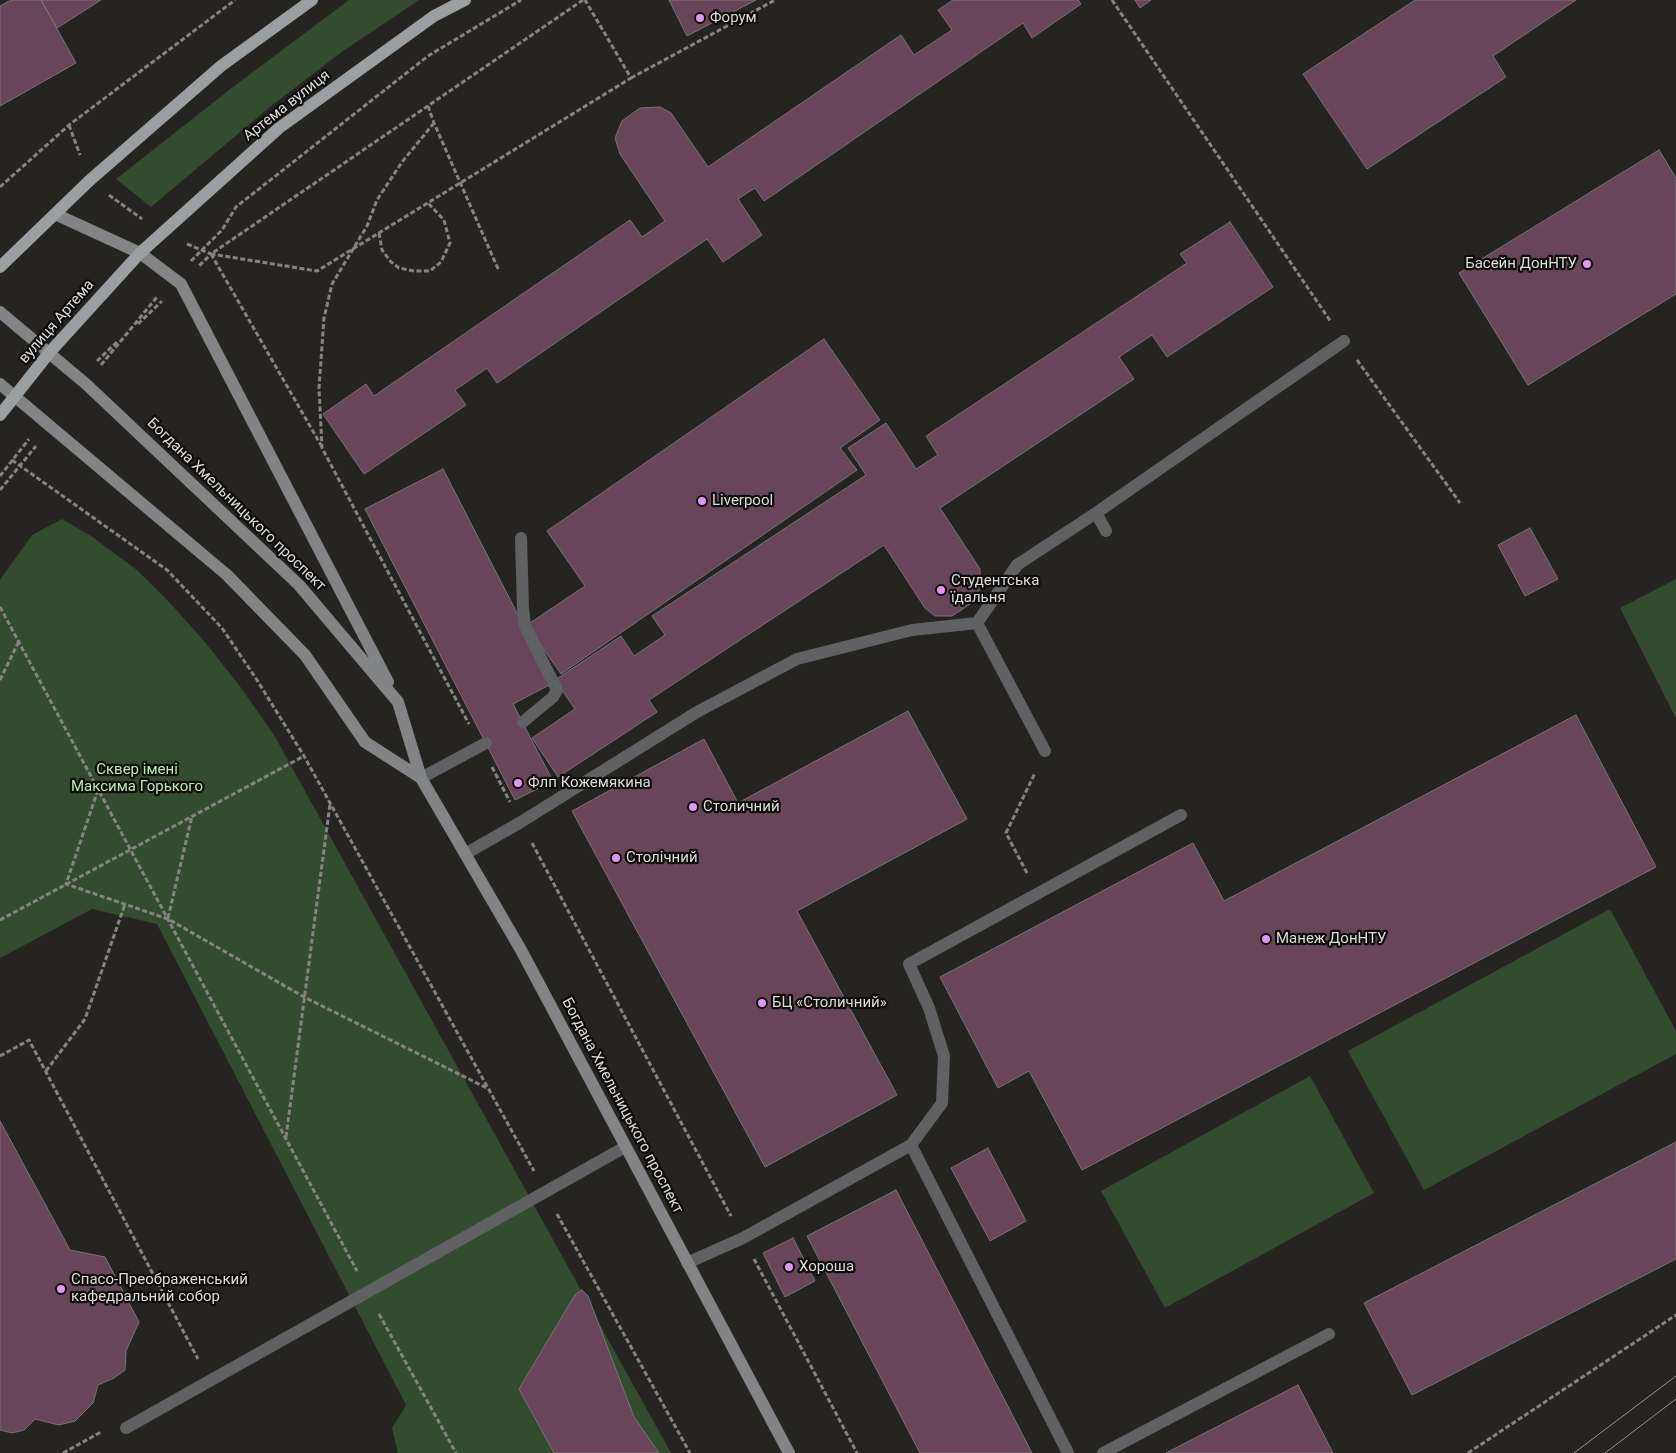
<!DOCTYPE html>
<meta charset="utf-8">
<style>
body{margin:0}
canvas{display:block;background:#252421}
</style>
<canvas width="1676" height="1453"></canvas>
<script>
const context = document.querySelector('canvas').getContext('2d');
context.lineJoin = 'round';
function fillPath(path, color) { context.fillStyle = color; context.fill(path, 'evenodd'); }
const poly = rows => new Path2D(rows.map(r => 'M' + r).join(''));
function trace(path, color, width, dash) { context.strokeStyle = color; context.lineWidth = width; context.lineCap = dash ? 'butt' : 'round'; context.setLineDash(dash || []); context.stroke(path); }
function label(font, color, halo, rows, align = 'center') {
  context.font = font + ' Roboto,sans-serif'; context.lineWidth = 4.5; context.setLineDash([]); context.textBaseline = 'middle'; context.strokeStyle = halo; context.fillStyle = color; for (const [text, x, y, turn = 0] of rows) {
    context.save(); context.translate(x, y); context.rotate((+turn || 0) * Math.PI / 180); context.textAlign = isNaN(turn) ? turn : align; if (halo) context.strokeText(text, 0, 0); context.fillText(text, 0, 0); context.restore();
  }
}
fillPath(poly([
 [349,0,419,0,343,51,271,106,151,207,116,179,233,87],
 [62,519,91,536,137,570,171,604,204,641,239,685,274,735,671,1453,398,1453,392,1428,406,1405,157,924,92,909,0,958,0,580,32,535],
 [1676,579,1676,718,1620,608],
 [1610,909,1676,1031,1676,1054,1424,1190,1348,1051],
 [1310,1076,1374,1193,1165,1308,1101,1191]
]), '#334b2e');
const building = poly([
 [11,0,41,0,76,63,0,106,0,6,11,0],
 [41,0,101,0,57,28,41,0],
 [669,0,756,0,687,36,669,0],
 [953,0,1078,0,1081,4,1032,38,1023,23,764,201,755,188,738,199,762,235,723,262,707,239,497,383,487,368,455,390,466,405,364,474,323,414,366,384,374,396,630,220,642,237,665,221,620,154,615,138,622,121,640,108,660,107,671,113,708,167,901,35,914,55,952,30,938,10,953,0],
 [1135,0,1151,0,1140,8,1135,0],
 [1415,0,1576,0,1493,56,1506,77,1367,169,1303,74,1415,0],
 [1659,150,1676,178,1676,294,1528,385,1459,273,1659,150],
 [1230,222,1273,287,1167,357,1152,335,1119,357,1134,379,940,508,980,569,981,587,973,602,952,616,935,616,925,608,884,545,649,700,657,712,558,777,532,738,575,709,555,680,621,636,634,656,665,635,652,616,866,475,848,448,886,423,916,469,938,455,926,436,1187,263,1180,254,1230,222],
 [824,339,880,420,840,448,857,470,561,674,527,625,585,586,547,531,824,339],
 [443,469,553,683,513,704,553,781,515,800,365,509,443,469],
 [1530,528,1558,579,1525,596,1498,545,1530,528],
 [908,711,967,819,797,911,897,1095,765,1167,572,811,704,739,738,803,908,711],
 [1576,715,1656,867,1082,1170,1029,1071,998,1088,940,977,1193,843,1224,901,1576,715],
 [0,1121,70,1250,105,1257,139,1322,126,1351,125,1370,114,1378,98,1385,93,1403,75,1421,59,1425,35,1419,24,1430,12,1433,0,1430,0,1121],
 [1676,1142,1676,1259,1412,1395,1364,1303,1676,1142],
 [988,1148,1026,1221,990,1241,951,1168,988,1148],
 [896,1190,1032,1453,920,1453,807,1236,896,1190],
 [793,1238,815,1281,785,1297,763,1253,793,1238],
 [582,1290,588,1296,634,1417,659,1453,554,1453,519,1389,575,1295,582,1290],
 [1298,1385,1333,1453,1166,1453,1298,1385]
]);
fillPath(building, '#684558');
trace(building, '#787376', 1);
trace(poly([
 [583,0,211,254,317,271,631,78,585,0],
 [1112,0,1331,322],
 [631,78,775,0],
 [428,106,434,123,499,271],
 [434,123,402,162,377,200,367,226,332,284,324,318,319,388,322,448,469,724],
 [69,125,80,155],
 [0,187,69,125,235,0],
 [109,195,142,219],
 [379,233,382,250,391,262,399,268,414,271,430,271,441,262,450,243,444,220,428,203],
 [187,244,211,254,198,267],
 [211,254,322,447],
 [191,261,222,230,236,207,428,56,521,0],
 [138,324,162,301],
 [1357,360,1460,503],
 [97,361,118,341],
 [101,365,157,297],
 [12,460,167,570,222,628,257,680,304,756,534,1171],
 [0,476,29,439],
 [0,490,36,446],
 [0,607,357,1271],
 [0,680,19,641],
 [492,767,510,802],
 [98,790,66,884,168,919,304,997,487,1088],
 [532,843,731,1216],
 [1027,873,1006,833,1035,773],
 [168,918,192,816],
 [0,920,304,756],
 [0,1056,29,1040,198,1359],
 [46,1071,85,1019,125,904],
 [286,1137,330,804],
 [557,1214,690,1453],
 [754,1259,857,1453],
 [379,1314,456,1453],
 [63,1453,101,1432],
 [1468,1453,1676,1315]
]), '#858482', 3, [5, 2.5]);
trace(poly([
 [1096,513,1106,531],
 [521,538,523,609,525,626,557,690,553,697,523,722],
 [977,623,1045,751],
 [421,778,486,743],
 [465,854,521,822,697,712,797,659,912,630,977,623,1017,565,1096,513,1344,341],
 [911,1145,1068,1453],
 [687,1263,743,1238,911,1145,942,1103,944,1056,929,1008,909,964,1181,815],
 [126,1428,625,1147],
 [1103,1453,1329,1334]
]), '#606163', 12);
trace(poly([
 [55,214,140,253,181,284,388,682],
 [0,312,86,384,299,585,398,702,421,778,521,950,789,1453],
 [0,384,227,575,305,655,365,742,421,778]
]), '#828486', 12);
trace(poly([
 [0,267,89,181,221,66,312,0],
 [0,415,49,353,140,253,279,128,434,16,465,0]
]), '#9c9fa2', 12);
trace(poly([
 [1574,1453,1676,1376],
 [1605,1453,1676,1399]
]), '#939290', 1);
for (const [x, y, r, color] of [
 [700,18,5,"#de98f3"],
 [1587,264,5,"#de98f3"],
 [702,501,5,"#de98f3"],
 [941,590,5,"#de98f3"],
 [518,783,5,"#de98f3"],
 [693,807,5,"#de98f3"],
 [616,858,5,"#de98f3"],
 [1266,939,5,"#de98f3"],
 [762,1003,5,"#de98f3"],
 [789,1267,5,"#de98f3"],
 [61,1289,5,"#de98f3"]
]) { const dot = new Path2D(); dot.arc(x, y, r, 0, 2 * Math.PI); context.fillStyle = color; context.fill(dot); trace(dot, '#0e0d0c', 2); }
label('15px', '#dcdbd9', '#0e0d0c', [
 ["Форум",710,18],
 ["Басейн ДонНТУ",1577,264,"right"],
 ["Liverpool",712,501],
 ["Студентська",951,581],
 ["їдальня",951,598],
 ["Флп Кожемякина",528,783],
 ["Столичний",703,807],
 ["Столічний",626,858],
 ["Манеж ДонНТУ",1276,939],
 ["БЦ «Столичний»",772,1003],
 ["Хороша",799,1267],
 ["Спасо-Преображенський",71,1280],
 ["кафедральний собор",71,1297]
], 'left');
label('15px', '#dcdbd9', '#0e0d0c', [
 ["Артема вулиця",287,106,-38],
 ["вулиця Артема",57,322,-49],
 ["Богдана Хмельницького проспект",236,505,44],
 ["Богдана Хмельницького проспект",622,1106,62]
]);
label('15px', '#bce8b2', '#0e0d0c', [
 ["Сквер імені",137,770],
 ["Максима Горького",137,787]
]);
</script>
